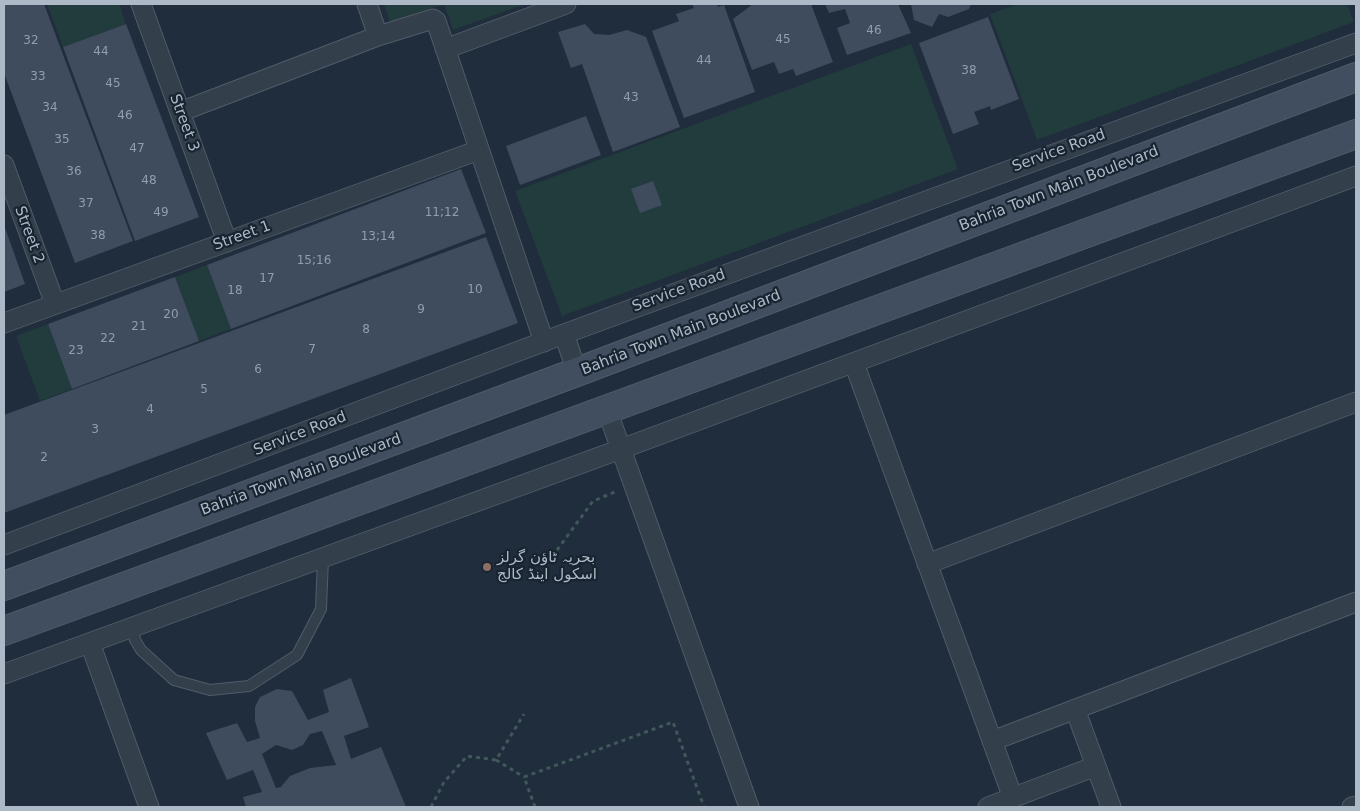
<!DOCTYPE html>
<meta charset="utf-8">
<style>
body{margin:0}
#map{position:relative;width:1360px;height:811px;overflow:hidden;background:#202d3c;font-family:"DejaVu Sans",sans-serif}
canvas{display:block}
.frame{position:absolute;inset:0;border:5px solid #aeb9c8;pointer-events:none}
</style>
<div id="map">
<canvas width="1360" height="811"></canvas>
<div class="frame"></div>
</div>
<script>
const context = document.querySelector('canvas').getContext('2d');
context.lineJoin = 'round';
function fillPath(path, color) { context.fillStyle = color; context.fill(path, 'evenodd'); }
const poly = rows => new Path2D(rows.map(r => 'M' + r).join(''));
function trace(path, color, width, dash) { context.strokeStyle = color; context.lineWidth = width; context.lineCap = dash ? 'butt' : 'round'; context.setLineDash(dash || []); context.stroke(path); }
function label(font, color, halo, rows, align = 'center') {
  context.font = font + ' "DejaVu Sans","Noto Naskh Arabic",sans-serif'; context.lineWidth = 4.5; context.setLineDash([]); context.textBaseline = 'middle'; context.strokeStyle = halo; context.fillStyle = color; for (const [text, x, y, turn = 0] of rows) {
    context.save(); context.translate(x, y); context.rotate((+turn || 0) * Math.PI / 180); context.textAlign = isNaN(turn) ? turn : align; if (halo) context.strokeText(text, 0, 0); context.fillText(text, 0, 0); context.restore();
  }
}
fillPath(poly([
 [47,4,119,4,126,24,63,47],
 [384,4,519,4,520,6,453,30,444,4,390,23],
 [1018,4,1347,4,1354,22,1037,140,990,14],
 [911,44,958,169,562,316,515,191],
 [207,265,231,329,199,341,175,277],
 [48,324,72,389,40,401,16,336]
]), '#223b3d');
fillPath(poly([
 [4,4,44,4,133,241,75,263,4,73],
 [692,4,717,4,718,7,724,5,755,92,684,118,652,31,679,21,676,14,694,8],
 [753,4,811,4,833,62,796,76,793,69,779,74,774,62,752,70,733,19],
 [825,4,898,4,911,33,847,55,837,28,850,23,845,9,829,13],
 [911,4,971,4,969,9,948,17,939,14,932,27,914,20],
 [988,17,1019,99,991,110,990,106,974,112,979,124,953,134,919,43],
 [126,24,199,217,135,241,63,47],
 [585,24,594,34,609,35,627,30,646,37,680,127,613,152,582,64,571,68,558,32],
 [586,116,601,155,520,185,506,146],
 [461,169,486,233,231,329,207,265],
 [653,181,662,205,640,213,631,189],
 [4,225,25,284,4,292],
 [486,237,518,323,4,513,4,415],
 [175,277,199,341,72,389,48,324],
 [351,678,369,727,344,736,351,759,381,747,406,807,246,807,243,797,262,792,253,770,227,780,206,733,237,723,247,742,260,738,255,721,255,707,260,697,277,689,292,691,308,720,329,712,323,690],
 [322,731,336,765,310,768,290,776,281,787,276,788,262,754,276,745,292,750,303,745,310,734]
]), '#3e4c5e');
const lane = poly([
 [133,627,135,640,141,650,174,680,210,690,249,686,297,655,321,609,323,558]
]);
const street = poly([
 [141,4,227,242],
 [367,4,378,36],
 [445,49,566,4],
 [180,112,378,36,433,19,436,21,544,342],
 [4,165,55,304],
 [4,323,479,150],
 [564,334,577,372],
 [854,363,1013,798],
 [607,410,749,807],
 [4,545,564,334,1356,43],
 [927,564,1356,402],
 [90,643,149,807],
 [4,674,621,449,1356,176],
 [1075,709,1111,807],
 [992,741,1356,602],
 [988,807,1096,766],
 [1352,807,1356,806]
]);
const secondary = poly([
 [4,586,577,372,1356,77],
 [4,631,1356,134]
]);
trace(lane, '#515c6a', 12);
trace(street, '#515c6a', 21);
trace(secondary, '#515c6a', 30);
trace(poly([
 [557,550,593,501,615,492],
 [496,760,524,777],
 [431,807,444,782,467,756,496,760,524,714],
 [535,807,524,777,673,722,704,807]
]), '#3f585a', 3, [4, 4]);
trace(lane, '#343f4c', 10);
trace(street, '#343f4c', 19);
trace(secondary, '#414e5f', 28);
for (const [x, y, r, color] of [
 [487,567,5,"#8d6e63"]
]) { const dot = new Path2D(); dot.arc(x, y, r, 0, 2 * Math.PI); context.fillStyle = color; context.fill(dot); trace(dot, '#192431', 2); }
label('12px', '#929eae', null, [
 ["46",874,31],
 ["45",783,40],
 ["32",31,41],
 ["44",101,52],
 ["44",704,61],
 ["38",969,71],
 ["33",38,77],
 ["45",113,84],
 ["43",631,98],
 ["34",50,108],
 ["46",125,116],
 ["35",62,140],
 ["47",137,149],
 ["36",74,172],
 ["48",149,181],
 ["37",86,204],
 ["49",161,213],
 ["11;12",442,213],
 ["38",98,236],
 ["13;14",378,237],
 ["15;16",314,261],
 ["17",267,279],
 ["10",475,290],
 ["18",235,291],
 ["9",421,310],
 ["20",171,315],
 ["21",139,327],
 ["8",366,330],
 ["22",108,339],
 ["7",312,350],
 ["23",76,351],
 ["6",258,370],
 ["5",204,390],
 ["4",150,410],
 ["3",95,430],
 ["2",44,458]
]);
label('15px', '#aeb9c8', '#192431', [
 ["Street 3",184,123,70],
 ["Service Road",1059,151,-20],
 ["Bahria Town Main Boulevard",1059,189,-21],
 ["Street 2",29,235,70],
 ["Street 1",242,236,-20],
 ["Service Road",679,291,-20],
 ["Bahria Town Main Boulevard",681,333,-21],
 ["Service Road",300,434,-21],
 ["Bahria Town Main Boulevard",301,475,-20]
]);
label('15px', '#aeb9c8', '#192431', [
 ["بحریہ ٹاؤن گرلز",497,558],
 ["اسکول اینڈ کالج",497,575]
], 'left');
</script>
